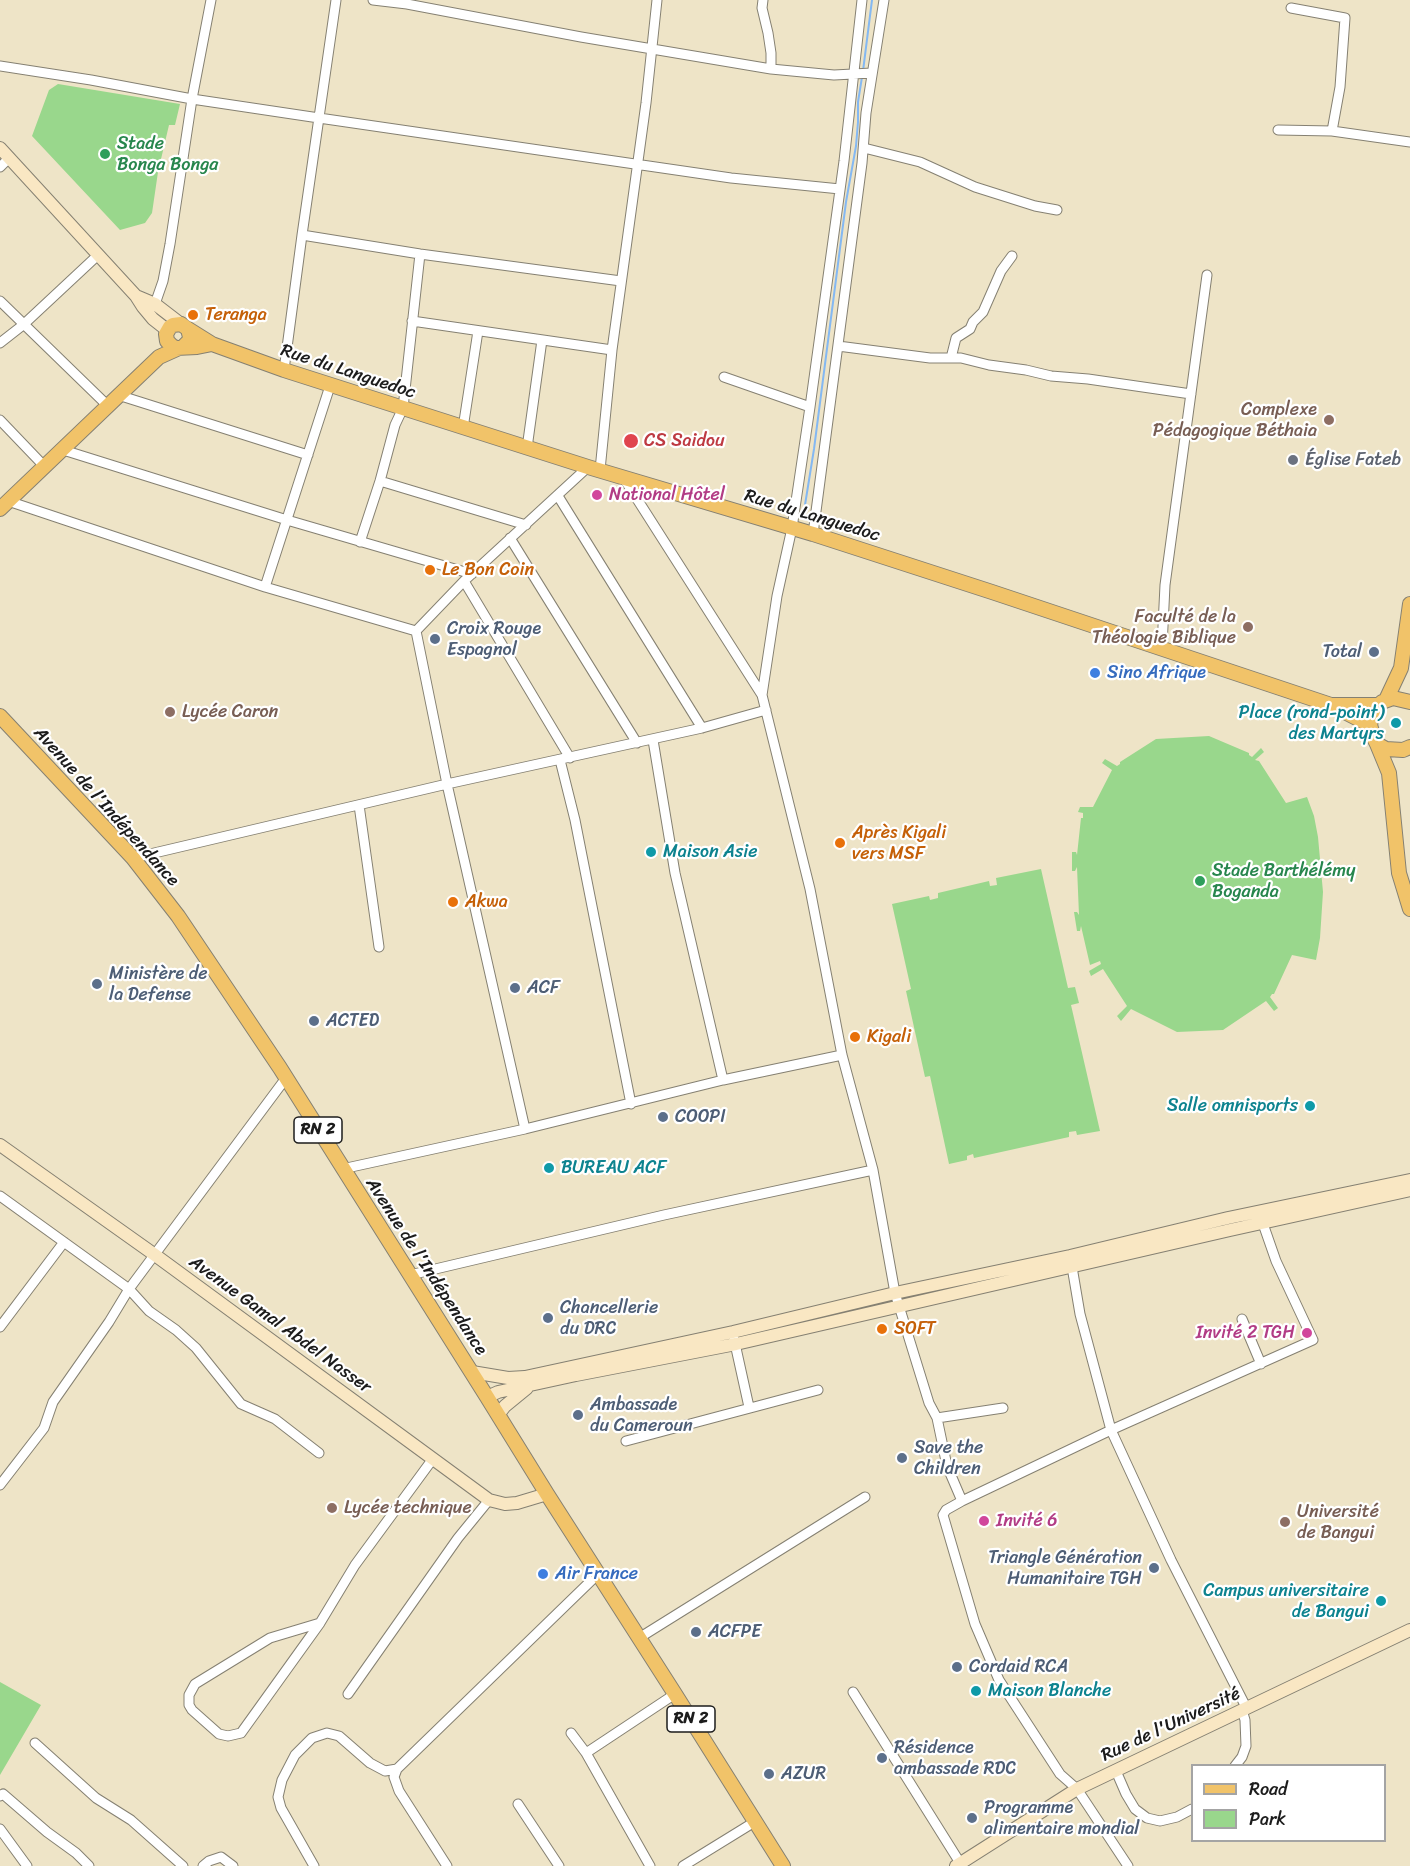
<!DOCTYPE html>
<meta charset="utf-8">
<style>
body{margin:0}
#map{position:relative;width:1410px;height:1866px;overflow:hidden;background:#eee4c7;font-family:Sriracha,sans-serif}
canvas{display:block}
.legend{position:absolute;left:1191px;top:1764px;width:195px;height:78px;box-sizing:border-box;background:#fff;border:2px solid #a4a4a4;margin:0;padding:8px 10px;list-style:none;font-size:18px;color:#1c1c1c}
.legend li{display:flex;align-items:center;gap:12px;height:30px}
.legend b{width:30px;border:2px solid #a4a4a4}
</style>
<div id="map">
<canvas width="1410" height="1866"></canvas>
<ul class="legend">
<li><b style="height:8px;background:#f1c369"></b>Road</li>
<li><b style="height:16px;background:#99d78c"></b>Park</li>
</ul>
</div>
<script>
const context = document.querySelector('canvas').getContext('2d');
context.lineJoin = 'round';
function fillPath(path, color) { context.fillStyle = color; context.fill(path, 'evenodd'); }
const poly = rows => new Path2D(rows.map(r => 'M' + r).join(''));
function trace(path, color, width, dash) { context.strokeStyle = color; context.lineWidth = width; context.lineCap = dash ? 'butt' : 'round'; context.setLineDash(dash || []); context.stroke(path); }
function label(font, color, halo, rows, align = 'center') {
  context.font = font + ' Sriracha,sans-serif'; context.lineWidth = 4.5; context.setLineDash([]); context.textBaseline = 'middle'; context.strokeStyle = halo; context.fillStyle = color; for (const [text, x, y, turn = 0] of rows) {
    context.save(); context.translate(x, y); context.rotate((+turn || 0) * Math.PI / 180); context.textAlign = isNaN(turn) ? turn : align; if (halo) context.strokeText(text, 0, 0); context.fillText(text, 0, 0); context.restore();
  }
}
fillPath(poly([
 [58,84,180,104,175,125,169,125,158,172,152,213,145,223,120,230,32,136,49,90],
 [1209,736,1249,753,1249,755,1252,757,1261,748,1264,752,1255,760,1259,761,1286,803,1307,797,1314,816,1318,837,1323,892,1320,938,1316,960,1292,955,1274,994,1272,994,1270,997,1278,1008,1274,1011,1266,1001,1223,1030,1177,1032,1131,1009,1121,1021,1117,1016,1127,1006,1103,969,1091,976,1089,971,1101,964,1100,961,1090,965,1081,926,1080,931,1077,931,1074,912,1077,912,1079,915,1077,867,1075,871,1072,871,1072,852,1076,852,1077,855,1081,818,1083,818,1083,813,1078,812,1080,807,1093,807,1112,770,1102,763,1105,759,1117,766,1120,764,1120,762,1156,739],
 [1041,869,1068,988,1075,987,1079,1003,1071,1005,1100,1131,1077,1135,1076,1131,1069,1132,1069,1137,974,1158,973,1154,967,1156,967,1160,949,1164,930,1076,925,1077,906,991,911,989,892,904,929,896,930,900,938,898,938,893,989,881,990,886,997,885,996,878],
 [0,1682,41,1705,0,1775]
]), '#99d78c');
trace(poly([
 [863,71,872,0],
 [805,505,814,449,846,202,856,146,858,122,858,102,862,77]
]), '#84b8f2', 2);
const street = poly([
 [373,0,407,4,581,37,771,69,834,75,872,73],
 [763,0,762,8,768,33,771,53,771,69],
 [1291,8,1345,18,1340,87,1332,131],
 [0,66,91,80,192,99,319,118,731,178,840,189],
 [1278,130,1332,131,1410,142],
 [864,148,920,162,975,187,1035,206,1057,210],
 [0,167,9,158],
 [302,235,420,254,621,281],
 [0,301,107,405],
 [155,304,163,281,170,244,192,99,211,0],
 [412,321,612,350],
 [0,343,23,325,98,255],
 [838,346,930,358,961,358,989,365,1026,370,1051,376,1088,379,1191,394],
 [951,358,956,338,970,329,973,322,983,312,1001,271,1012,256],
 [284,370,302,235,336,0],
 [724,377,810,407],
 [118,395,308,455],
 [0,420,44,466],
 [463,428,478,331],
 [527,448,542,340],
 [60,449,287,520,472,574],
 [600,470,612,350,646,103,657,0],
 [623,477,762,695,810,889,842,1055,873,1170,895,1293,929,1403,937,1418,947,1466,962,1501],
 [380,481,526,525],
 [558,496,702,728],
 [8,501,265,587,416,631],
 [813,534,862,163,866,113,884,0],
 [510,538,637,743],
 [360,542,380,481,395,425,403,408,420,254],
 [464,581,570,758],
 [265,587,330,386],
 [416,631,447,784,525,1129],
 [416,631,464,581,588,467],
 [1162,647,1165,585,1207,275],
 [762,695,777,596,792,528,810,407,844,161,862,0],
 [653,740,675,873,723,1080],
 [560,760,575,820,631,1104],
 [359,805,379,947],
 [133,858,447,784,702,728,766,710],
 [342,1169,525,1129,723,1080,842,1055],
 [0,1196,129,1289,149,1311,176,1330,196,1348,241,1404,275,1419,319,1453],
 [1071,1261,1080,1314,1111,1430,1171,1560,1247,1709],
 [410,1275,664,1215,873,1170],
 [1242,1319,1261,1364],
 [0,1327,64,1242],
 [734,1339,749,1407],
 [937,1418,1003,1408],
 [626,1441,818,1390],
 [0,1485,44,1428,53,1402,109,1322,129,1289,286,1078],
 [320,1623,270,1638,195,1684,189,1695,189,1705,192,1710,219,1734,228,1736,241,1733,320,1623,355,1565,432,1460],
 [639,1638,865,1497],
 [853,1692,962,1866],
 [348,1694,458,1538,489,1500],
 [571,1733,586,1753,650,1866],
 [35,1743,96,1798,131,1820,183,1866],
 [586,1753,675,1694],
 [1235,1766,1242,1757,1246,1746,1245,1720,1242,1710],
 [397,1769,598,1574],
 [1116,1771,1126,1794,1135,1809,1147,1818,1160,1821,1177,1817,1192,1809],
 [0,1796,3,1794,47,1832,76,1853,89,1866],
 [518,1804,559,1866],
 [0,1829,27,1866],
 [203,1866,209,1861,221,1857,233,1866],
 [314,1866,281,1808,278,1797,282,1780,295,1755,312,1738,327,1733,339,1736,370,1763,385,1771,397,1769,394,1777,399,1791,447,1866],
 [683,1866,756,1821],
 [1128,1866,1077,1789,1060,1774,999,1680,975,1624,943,1515,946,1510,962,1501,1111,1430,1313,1340,1276,1261,1261,1218]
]);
const secondary = poly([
 [0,148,136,296,143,307,153,319,167,330],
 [136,296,155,304,181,324],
 [0,1145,155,1255,489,1500,505,1504,517,1503,547,1494],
 [472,1372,508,1378,525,1377,733,1332,895,1293,1070,1256,1228,1218,1410,1180],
 [487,1397,498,1392,576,1375,736,1344,1230,1230,1410,1190],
 [498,1415,505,1406,527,1388],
 [956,1866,1077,1789,1410,1630]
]);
const primary = poly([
 [188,329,212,344,284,370,588,467,813,534,992,592,1331,705,1370,725],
 [183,347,189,341,190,337,188,329,181,324,173,325,170,327,166,334,167,341,172,346,176,348,197,347,212,344],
 [0,509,159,357,179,348],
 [1386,700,1401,668,1410,604],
 [1410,702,1393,698,1382,702,1373,712,1370,725,1374,738,1377,744,1386,749,1403,750,1410,747],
 [1333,705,1379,705],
 [0,716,133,858,178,916,280,1068,487,1397,547,1494,675,1694,783,1866],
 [1377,744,1389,773,1399,873,1410,909]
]);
trace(street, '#858072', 11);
trace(secondary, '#858072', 14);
trace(primary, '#858072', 16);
trace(street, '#fff', 9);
trace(secondary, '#f9e7c3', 12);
trace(primary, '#f1c369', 14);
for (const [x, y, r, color] of [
 [105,154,6,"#2e9e5b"],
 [193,315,6,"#e8710a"],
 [1329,420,6,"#8d6e63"],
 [631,441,8,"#e0444e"],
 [1293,460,6,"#6b7280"],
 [597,495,6,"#d1479c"],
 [430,570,6,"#e8710a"],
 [1248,627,6,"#8d6e63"],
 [435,639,6,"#5c6f8a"],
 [1374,652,6,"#5c6f8a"],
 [1095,673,6,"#3f7fe0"],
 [170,712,6,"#8d6e63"],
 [1396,723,6,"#0f9aa8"],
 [840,843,6,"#e8710a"],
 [651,852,6,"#0f9aa8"],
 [1200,881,6,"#2e9e5b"],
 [453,902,6,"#e8710a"],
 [97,984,6,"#5c6f8a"],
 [515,988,6,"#5c6f8a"],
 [314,1021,6,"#5c6f8a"],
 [855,1037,6,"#e8710a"],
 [1310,1106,6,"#0f9aa8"],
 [663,1117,6,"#5c6f8a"],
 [549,1168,6,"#0f9aa8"],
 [548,1318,6,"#5c6f8a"],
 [882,1329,6,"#e8710a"],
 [1307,1333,6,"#d1479c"],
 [578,1415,6,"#5c6f8a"],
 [902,1458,6,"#5c6f8a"],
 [332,1508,6,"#8d6e63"],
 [984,1521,6,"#d1479c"],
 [1285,1522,6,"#8d6e63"],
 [1154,1568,6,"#5c6f8a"],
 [543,1574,6,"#3f7fe0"],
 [1381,1601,6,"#0f9aa8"],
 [696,1632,6,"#5c6f8a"],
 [957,1667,6,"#5c6f8a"],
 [976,1691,6,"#0f9aa8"],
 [882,1758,6,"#5c6f8a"],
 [769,1774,6,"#5c6f8a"],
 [972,1818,6,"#5c6f8a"]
]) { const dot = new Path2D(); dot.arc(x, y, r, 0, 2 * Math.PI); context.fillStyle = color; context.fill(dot); trace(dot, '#fff', 2); }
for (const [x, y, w] of [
 [318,1130,48],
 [691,1719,48]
]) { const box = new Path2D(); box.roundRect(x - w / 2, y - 13, w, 26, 4.5); context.fillStyle = '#fff'; context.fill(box); trace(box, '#1c1c1c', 1.5); }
label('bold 16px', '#1c1c1c', null, [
 ["RN 2",318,1130],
 ["RN 2",691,1719]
]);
label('18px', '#27864d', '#fff', [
 ["Stade",117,144],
 ["Bonga Bonga",117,165],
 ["Stade Barthélémy",1212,871],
 ["Boganda",1212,892]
], 'left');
label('18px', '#c56008', '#fff', [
 ["Teranga",205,315],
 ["Le Bon Coin",442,570],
 ["Après Kigali",852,833],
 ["vers MSF",852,854],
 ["Akwa",465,902],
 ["Kigali",867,1037],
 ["SOFT",894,1329]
], 'left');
label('18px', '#1c1c1c', '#fff', [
 ["Rue du Languedoc",348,372,18],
 ["Rue du Languedoc",812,516,17],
 ["Avenue de l'Indépendance",106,807,48],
 ["Avenue de l'Indépendance",426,1267,57],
 ["Avenue Gamal Abdel Nasser",280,1325,36],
 ["Rue de l'Université",1171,1725,-25]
]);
label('18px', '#785e54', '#fff', [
 ["Complexe",1317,410,"right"],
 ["Pédagogique Béthaia",1317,431,"right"],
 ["Faculté de la",1236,617,"right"],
 ["Théologie Biblique",1236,638,"right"],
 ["Lycée Caron",182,712],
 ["Lycée technique",344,1508],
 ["Université",1297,1512],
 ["de Bangui",1297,1533]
], 'left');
label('18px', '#be3a42', '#fff', [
 ["CS Saidou",644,441]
], 'left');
label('18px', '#5b616d', '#fff', [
 ["Église Fateb",1305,460]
], 'left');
label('18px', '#b23c85', '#fff', [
 ["National Hôtel",609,495],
 ["Invité 2 TGH",1295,1333,"right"],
 ["Invité 6",996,1521]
], 'left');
label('18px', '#4e5e75', '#fff', [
 ["Croix Rouge",447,629],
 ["Espagnol",447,650],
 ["Total",1362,652,"right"],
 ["Ministère de",109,974],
 ["la Defense",109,995],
 ["ACF",527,988],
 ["ACTED",326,1021],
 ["COOPI",675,1117],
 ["Chancellerie",560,1308],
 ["du DRC",560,1329],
 ["Ambassade",590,1405],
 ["du Cameroun",590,1426],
 ["Save the",914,1448],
 ["Children",914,1469],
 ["Triangle Génération",1142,1558,"right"],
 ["Humanitaire TGH",1142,1579,"right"],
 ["ACFPE",708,1632],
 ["Cordaid RCA",969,1667],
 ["Résidence",894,1748],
 ["ambassade RDC",894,1769],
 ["AZUR",781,1774],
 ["Programme",984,1808],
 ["alimentaire mondial",984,1829]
], 'left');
label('18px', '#366cbe', '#fff', [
 ["Sino Afrique",1107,673],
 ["Air France",555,1574]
], 'left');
label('18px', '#0d838f', '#fff', [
 ["Place (rond-point)",1384,713],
 ["des Martyrs",1384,734],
 ["Maison Asie",663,852,"left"],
 ["Salle omnisports",1298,1106],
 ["BUREAU ACF",561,1168,"left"],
 ["Campus universitaire",1369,1591],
 ["de Bangui",1369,1612],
 ["Maison Blanche",988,1691,"left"]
], 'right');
</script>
